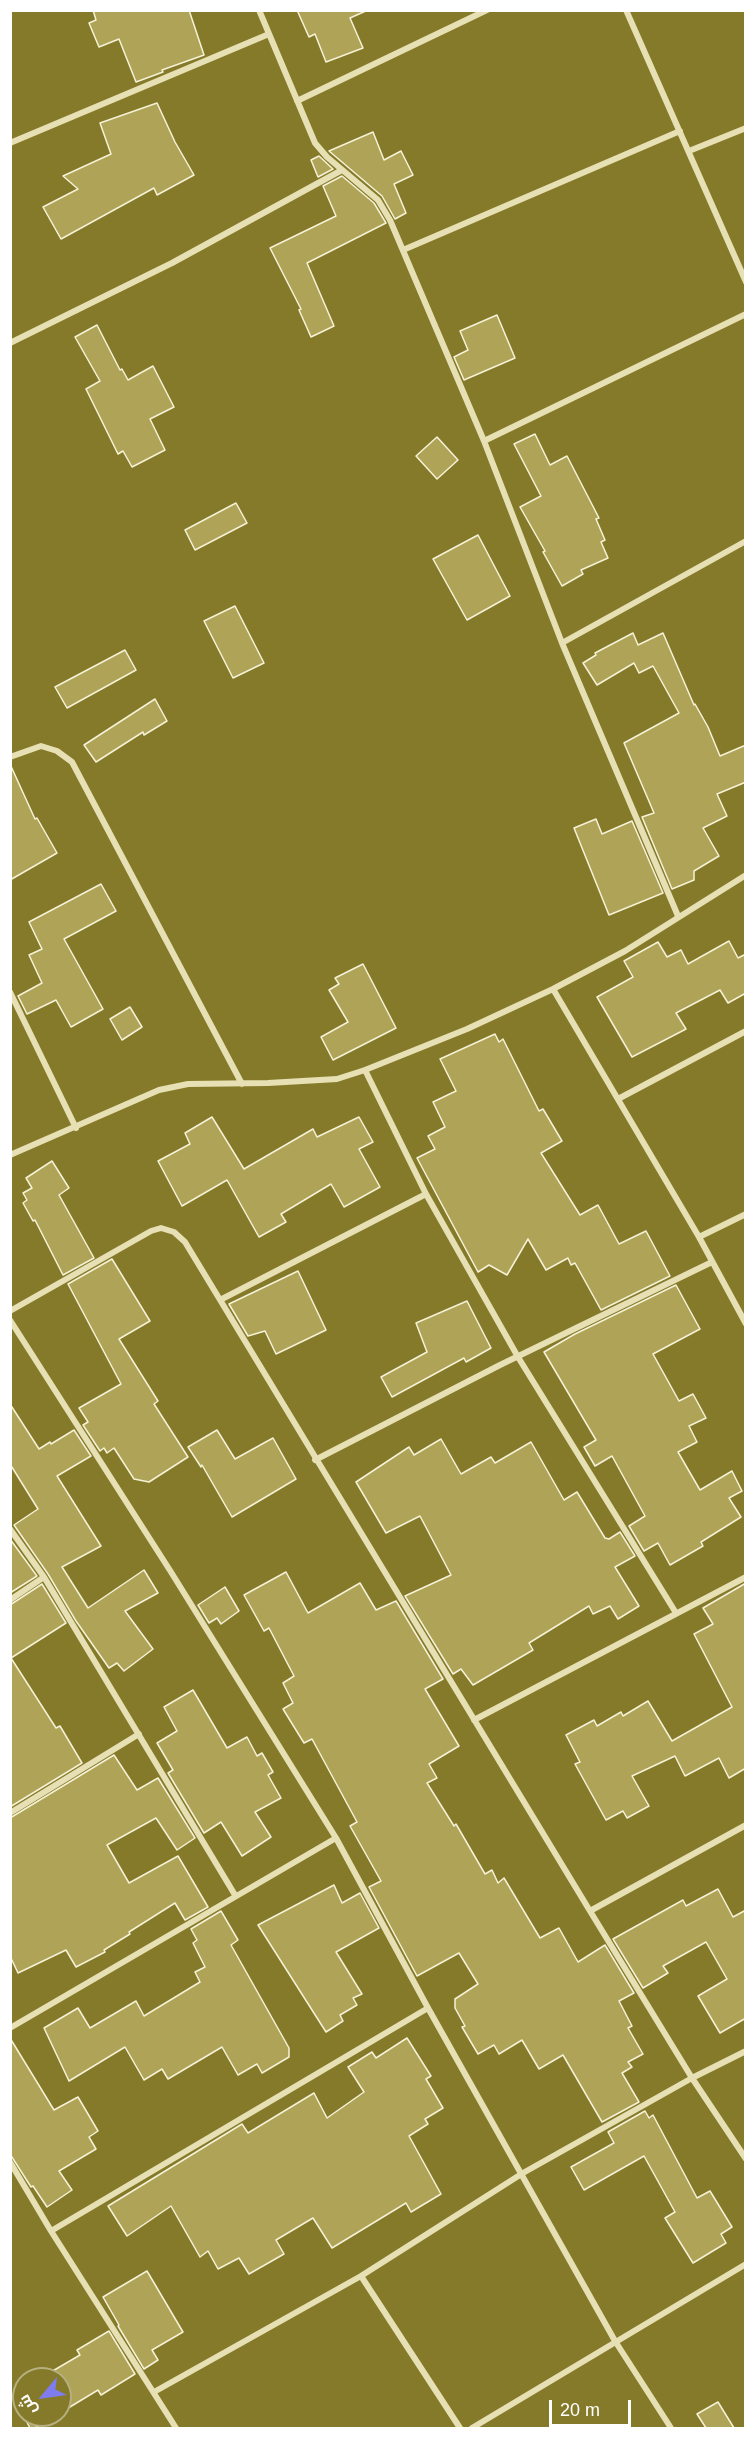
<!DOCTYPE html>
<meta charset="utf-8">
<style>
body{margin:0}
#map{position:relative;width:756px;height:2439px;overflow:hidden;background:#857a2a;font-family:Arial,Cairo,sans-serif}
canvas{display:block}
.frame{position:absolute;inset:0;border:12px solid #fff;pointer-events:none}
.north{position:absolute;left:12px;top:2367px;width:60px;height:60px;box-sizing:border-box;background:#857a2a;border:2px solid #b6af7f;border-radius:50%;rotate:241deg;font-size:16px;font-weight:700;line-height:24px;text-align:center;color:#fff}
.north::after{content:'';display:block;margin:auto;width:21px;height:27px;background:#7f7cee;clip-path:polygon(50% 0,100% 100%,50% 72%,0 100%)}
.scale{position:absolute;left:549px;top:2400px;width:82px;height:27px;box-sizing:border-box;border:3px solid #fff;border-top:0;padding-left:8px;font-size:18px;line-height:21px;white-space:nowrap;color:#fff;-webkit-text-stroke:4px #857a2a;paint-order:stroke}
</style>
<div id="map">
<canvas width="756" height="2439"></canvas>
<div class="frame"></div>
<div class="north">ش</div>
<div class="scale">20 m</div>
</div>
<script>
const context = document.querySelector('canvas').getContext('2d');
context.lineJoin = 'round';
function fillPath(path, color) { context.fillStyle = color; context.fill(path, 'evenodd'); }
const poly = rows => new Path2D(rows.map(r => 'M' + r).join(''));
function trace(path, color, width, dash) { context.strokeStyle = color; context.lineWidth = width; context.lineCap = dash ? 'butt' : 'round'; context.setLineDash(dash || []); context.stroke(path); }
const building = poly([
 [93,10,189,10,204,55,162,70,163,72,136,82,119,39,99,47,89,23,96,20,93,10],
 [297,10,368,10,350,18,363,48,326,62,315,34,309,37,297,10],
 [157,103,175,142,194,175,157,195,154,188,61,239,43,207,78,189,63,176,111,154,100,123,157,103],
 [373,132,384,160,401,151,413,175,394,184,406,213,395,219,382,196,329,151,373,132],
 [319,156,333,169,318,177,311,160,319,156],
 [342,176,374,203,386,223,307,263,334,326,311,337,299,310,301,309,270,248,336,216,323,186,342,176],
 [497,315,515,358,464,380,454,357,468,350,460,331,497,315],
 [97,325,120,370,122,369,128,380,153,366,174,407,150,419,165,450,132,467,123,451,118,454,86,389,100,381,75,337,97,325],
 [535,434,550,465,567,456,599,518,596,519,605,540,601,542,608,558,581,570,583,574,562,586,543,552,545,551,520,507,541,496,514,444,535,434],
 [437,437,458,460,437,479,416,456,437,437],
 [236,503,247,523,195,550,185,530,236,503],
 [478,535,510,596,467,620,433,559,478,535],
 [235,606,264,663,233,678,204,621,235,606],
 [633,633,638,645,663,633,694,705,695,704,708,727,720,756,746,745,746,782,717,794,727,816,703,828,719,856,694,871,694,880,672,889,642,817,654,813,624,743,679,713,653,666,639,673,634,663,597,685,583,663,596,655,595,653,633,633],
 [125,650,136,670,67,708,55,687,125,650],
 [155,699,167,721,144,735,143,732,96,762,84,745,155,699],
 [10,764,35,819,37,818,57,853,10,880,10,764],
 [596,819,602,834,632,821,663,893,609,915,574,828,596,819],
 [101,884,116,911,64,939,103,1009,71,1027,56,1000,27,1014,18,996,42,983,29,955,42,949,29,922,101,884],
 [729,941,738,958,746,954,746,993,728,1003,720,990,676,1013,686,1029,632,1057,597,997,633,977,624,961,658,942,667,957,681,950,688,964,729,941],
 [363,964,396,1028,333,1060,321,1037,348,1022,329,990,339,984,335,978,363,964],
 [130,1007,142,1027,122,1040,110,1019,130,1007],
 [495,1034,499,1042,503,1039,539,1111,543,1109,562,1141,541,1153,580,1215,598,1205,619,1244,646,1231,670,1276,601,1310,575,1263,571,1265,568,1258,546,1270,528,1239,507,1275,489,1265,478,1272,417,1158,435,1149,428,1136,445,1127,433,1102,456,1091,440,1059,495,1034],
 [212,1117,244,1169,313,1129,317,1137,359,1117,373,1142,359,1149,380,1187,344,1207,331,1184,281,1214,286,1222,259,1237,227,1180,182,1206,158,1161,190,1144,185,1133,212,1117],
 [52,1161,69,1188,59,1195,94,1258,63,1275,35,1220,33,1221,23,1203,27,1200,23,1193,32,1188,26,1178,52,1161],
 [112,1259,150,1321,119,1339,158,1401,154,1404,188,1457,149,1482,134,1479,114,1448,107,1453,104,1448,100,1451,83,1425,88,1422,79,1408,121,1384,68,1284,112,1259],
 [298,1271,326,1330,276,1354,265,1331,248,1336,229,1304,298,1271],
 [676,1285,700,1329,653,1354,679,1401,693,1394,706,1418,689,1426,697,1442,678,1452,700,1490,732,1471,742,1491,729,1498,741,1517,701,1542,703,1546,670,1565,658,1543,644,1551,629,1526,645,1516,612,1456,595,1466,584,1447,596,1440,544,1352,575,1334,676,1285],
 [467,1301,491,1348,466,1362,464,1358,392,1397,381,1377,427,1352,416,1323,467,1301],
 [10,1404,39,1449,50,1442,51,1444,74,1430,91,1456,57,1476,101,1546,62,1567,88,1608,144,1570,158,1593,125,1611,153,1649,124,1671,117,1663,109,1668,76,1621,48,1574,14,1525,38,1509,10,1464,10,1404],
 [217,1430,235,1459,273,1438,296,1479,232,1517,202,1465,201,1467,188,1447,217,1430],
 [441,1439,461,1474,491,1457,495,1463,531,1442,564,1500,577,1492,605,1538,609,1539,620,1532,635,1556,615,1567,639,1606,618,1619,610,1606,593,1614,589,1606,529,1643,533,1650,473,1685,461,1669,453,1674,405,1596,451,1575,420,1516,386,1533,356,1482,409,1447,414,1455,441,1439],
 [10,1539,37,1576,10,1593,10,1539],
 [286,1572,308,1613,360,1583,376,1610,396,1601,443,1679,425,1689,459,1746,429,1764,437,1778,427,1783,454,1826,456,1824,485,1874,492,1870,498,1883,504,1878,540,1938,559,1928,578,1962,605,1945,634,1993,619,2001,632,2026,628,2028,643,2054,628,2062,632,2067,622,2073,639,2102,602,2122,563,2055,539,2069,522,2040,499,2054,494,2045,478,2054,462,2027,465,2026,455,2008,455,1999,478,1984,459,1953,417,1976,369,1887,381,1881,350,1826,357,1822,312,1739,304,1743,283,1709,293,1703,283,1683,294,1676,269,1628,264,1631,244,1595,286,1572],
 [746,1583,746,1768,729,1778,719,1758,685,1776,675,1756,632,1776,649,1806,627,1818,623,1811,606,1820,575,1764,580,1762,566,1735,594,1720,597,1726,621,1712,623,1716,648,1701,672,1741,732,1707,694,1634,713,1624,703,1608,746,1583],
 [42,1584,66,1623,11,1658,56,1728,60,1726,82,1763,10,1807,10,1605,42,1584],
 [225,1587,239,1611,221,1624,217,1618,209,1623,198,1605,225,1587],
 [193,1690,227,1748,247,1737,257,1756,262,1753,273,1772,268,1775,281,1798,255,1812,271,1837,242,1856,221,1822,204,1833,168,1773,173,1770,157,1743,177,1731,164,1707,193,1690],
 [114,1755,137,1790,158,1778,195,1838,177,1850,156,1818,107,1845,129,1883,178,1856,208,1907,185,1920,175,1903,129,1932,130,1934,104,1950,105,1952,76,1967,66,1950,18,1973,10,1956,10,1818,114,1755],
 [334,1885,342,1903,360,1893,379,1928,336,1952,362,1994,353,1998,357,2005,340,2015,343,2021,326,2032,258,1925,334,1885],
 [718,1889,733,1917,746,1910,746,2018,720,2033,698,1996,727,1979,706,1942,663,1966,668,1973,643,1988,613,1939,683,1900,686,1906,718,1889],
 [221,1911,238,1940,231,1945,289,2048,289,2057,262,2073,257,2064,238,2075,222,2047,168,2079,162,2069,144,2080,125,2047,69,2081,44,2028,78,2008,90,2028,136,2001,144,2016,200,1982,195,1972,205,1967,193,1943,197,1940,191,1929,221,1911],
 [10,2038,54,2110,78,2097,98,2131,89,2137,96,2149,59,2171,72,2190,47,2207,33,2186,31,2187,10,2154,10,2038],
 [407,2038,431,2076,426,2079,443,2108,425,2119,428,2124,409,2136,441,2194,411,2212,406,2203,332,2248,313,2218,276,2240,284,2254,249,2274,239,2258,218,2269,208,2251,200,2257,171,2206,127,2236,108,2206,242,2124,248,2133,314,2093,327,2118,364,2092,348,2067,372,2052,376,2058,407,2038],
 [645,2111,649,2118,653,2115,697,2198,710,2191,732,2227,721,2234,726,2243,693,2263,665,2218,675,2212,644,2156,584,2190,571,2167,614,2143,608,2132,645,2111],
 [147,2271,183,2332,152,2350,158,2360,144,2369,118,2326,119,2325,103,2297,147,2271],
 [109,2331,135,2374,101,2395,98,2390,60,2413,60,2379,39,2379,80,2355,77,2350,109,2331],
 [24,2388,24,2415,57,2415,35,2428,30,2428,12,2395,24,2388],
 [718,2402,734,2428,706,2428,697,2414,718,2402]
]);
fillPath(building, '#aea356');
trace(building, '#f6f2d7', 1.5);
trace(poly([
 [259,10,315,143,327,157,378,200,390,220,484,441,562,643,678,916],
 [626,10,746,282],
 [297,101,487,10],
 [10,143,269,34],
 [689,151,746,128],
 [403,250,680,131],
 [10,343,172,263,342,170],
 [484,441,746,314],
 [562,643,746,541],
 [10,757,41,746,57,751,72,762,242,1084],
 [553,989,699,1237,746,1324],
 [10,992,76,1128],
 [365,1070,426,1194,518,1357,676,1613],
 [618,1099,746,1031],
 [10,1155,159,1090,188,1084,268,1083,337,1079,365,1070,467,1029,553,989,625,951,746,875],
 [699,1237,746,1214],
 [220,1300,426,1194],
 [10,1311,151,1231,161,1228,174,1232,185,1242,590,1911,692,2078,746,2159],
 [10,1320,171,1572,336,1838,428,2008,615,2341,671,2428],
 [315,1460,500,1365,712,1262],
 [10,1529,44,1577,235,1895],
 [10,1600,44,1577],
 [474,1720,746,1577],
 [10,1813,139,1734],
 [590,1911,746,1825],
 [10,2028,336,1838],
 [10,2162,51,2231,176,2428],
 [51,2231,428,2008],
 [361,2276,460,2428],
 [154,2392,361,2276,523,2173,692,2078,746,2051],
 [472,2428,746,2264]
]), '#e7e0b4', 6);
</script>
